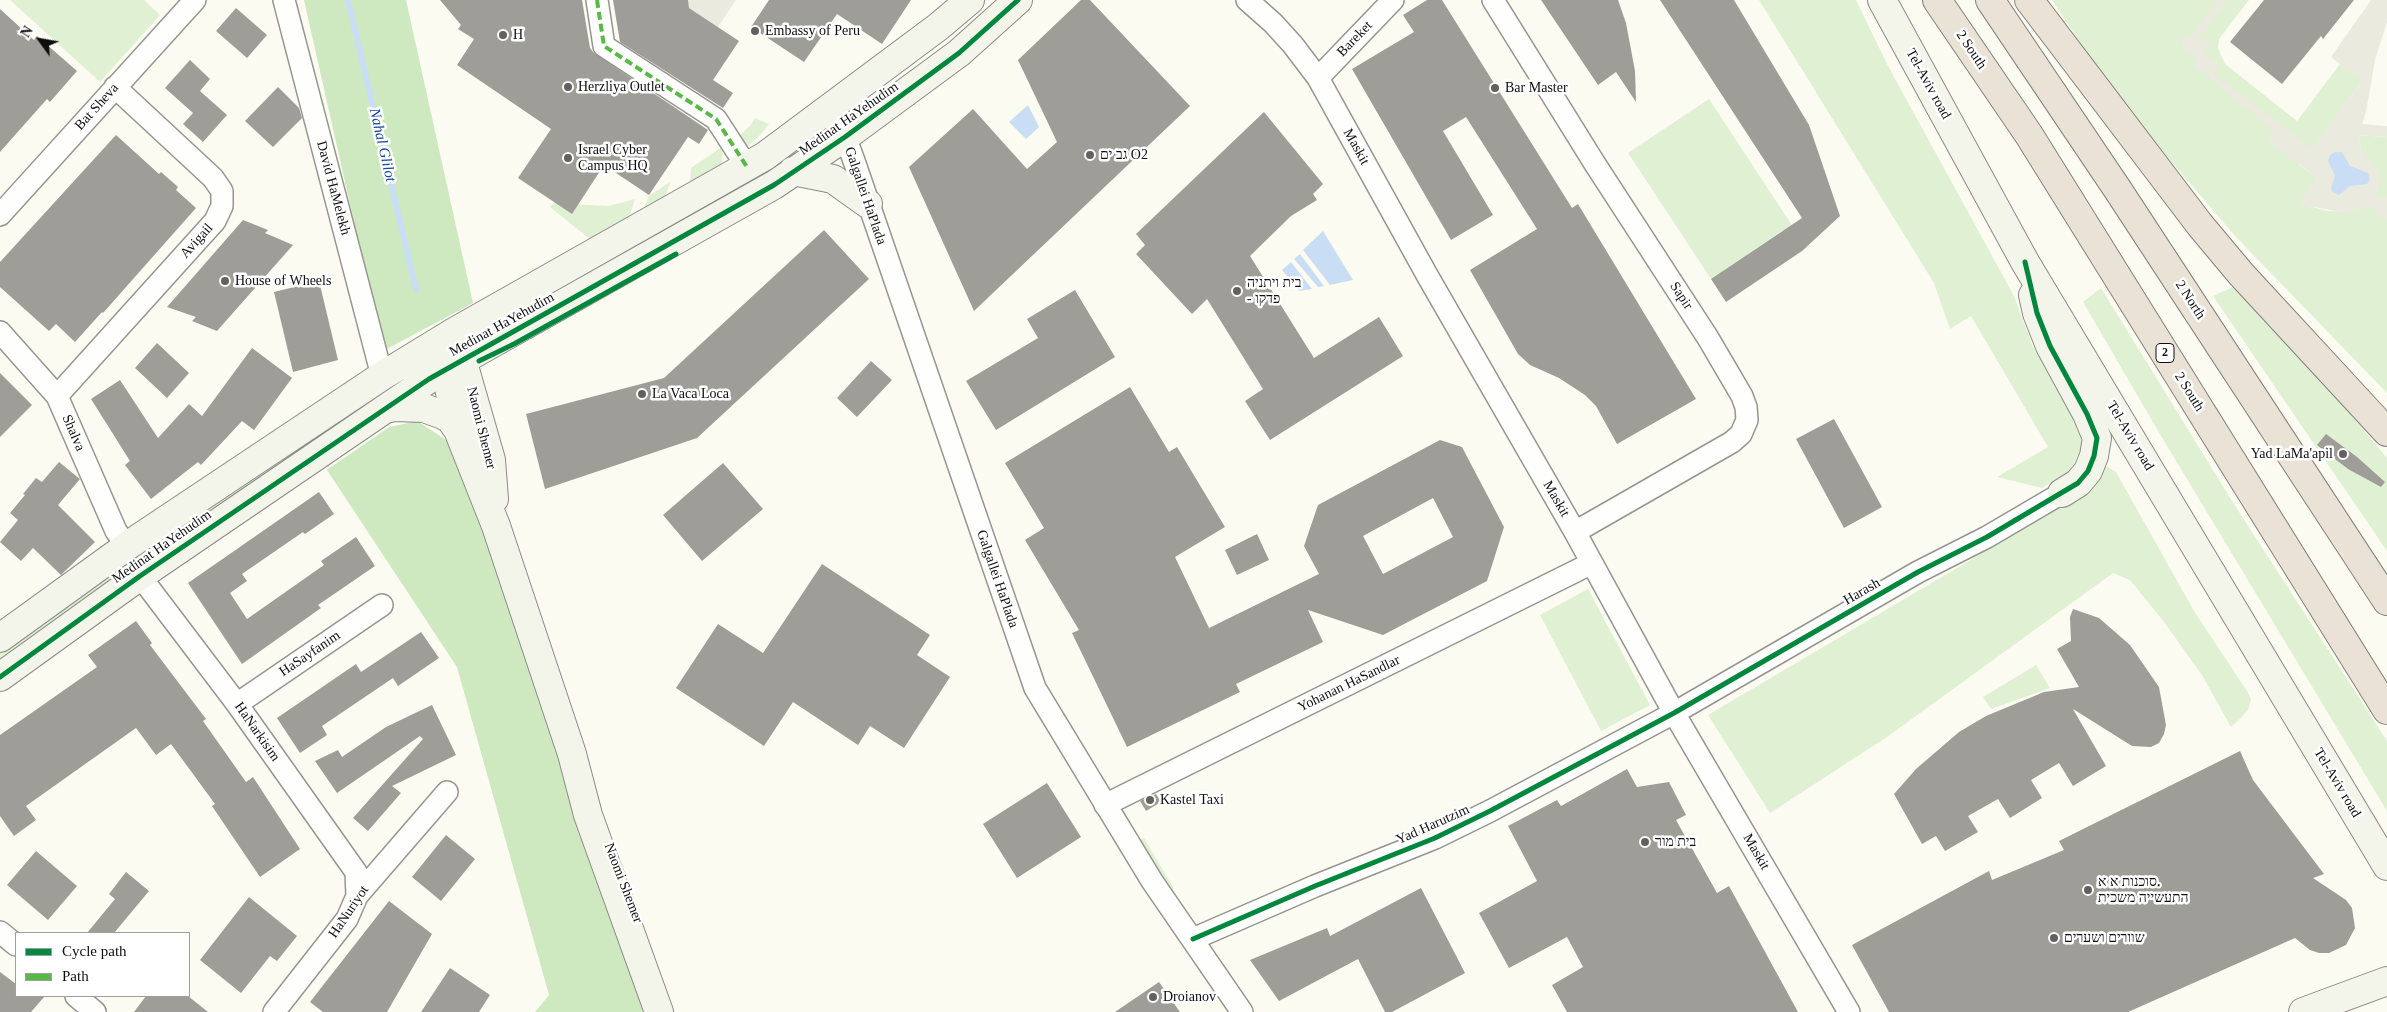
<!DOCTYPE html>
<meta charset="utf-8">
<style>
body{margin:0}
#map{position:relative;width:2387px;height:1012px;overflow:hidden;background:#fbfbf2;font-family:"Times New Roman",serif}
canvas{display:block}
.legend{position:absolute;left:15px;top:932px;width:175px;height:65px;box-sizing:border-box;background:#fff;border:1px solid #9f9f9f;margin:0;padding:6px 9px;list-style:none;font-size:15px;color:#0e0e0e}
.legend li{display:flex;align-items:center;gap:10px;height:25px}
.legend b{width:25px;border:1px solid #9f9f9f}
.north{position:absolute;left:15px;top:15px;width:50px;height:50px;-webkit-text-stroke:4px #fff;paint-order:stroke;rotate:302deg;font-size:14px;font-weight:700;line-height:20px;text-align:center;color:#0e0e0e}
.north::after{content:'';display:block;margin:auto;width:18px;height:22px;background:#0e0e0e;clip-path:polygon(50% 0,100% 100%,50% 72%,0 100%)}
</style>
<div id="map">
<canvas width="2387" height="1012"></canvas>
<ul class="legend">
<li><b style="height:6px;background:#00873e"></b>Cycle path</li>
<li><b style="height:6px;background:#58b947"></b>Path</li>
</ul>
<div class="north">N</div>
</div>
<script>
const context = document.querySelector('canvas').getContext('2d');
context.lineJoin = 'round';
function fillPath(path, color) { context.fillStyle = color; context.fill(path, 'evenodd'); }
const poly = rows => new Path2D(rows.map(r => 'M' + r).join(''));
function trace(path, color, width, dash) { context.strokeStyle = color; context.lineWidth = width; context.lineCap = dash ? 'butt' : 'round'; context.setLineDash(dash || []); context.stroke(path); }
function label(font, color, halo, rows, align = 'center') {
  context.font = font + ' "Times New Roman","Noto Sans Hebrew",serif'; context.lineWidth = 5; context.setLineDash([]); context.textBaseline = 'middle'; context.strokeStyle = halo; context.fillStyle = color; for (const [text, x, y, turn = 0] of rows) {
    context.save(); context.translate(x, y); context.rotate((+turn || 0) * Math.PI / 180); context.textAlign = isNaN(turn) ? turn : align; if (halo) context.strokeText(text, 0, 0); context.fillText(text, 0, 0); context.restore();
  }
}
fillPath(poly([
 [10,0,144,0,160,15,100,82],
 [1759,0,1856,0,1887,64,2014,296,2032,345,2076,423,2082,438,2081,449,2070,471,2042,488,1997,477,2048,447,1971,316,1950,329,1934,283],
 [2052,0,2249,0,2219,39,2218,48,2225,64,2297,121,2340,64,2360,79,2360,84,2299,165,2317,178,2309,206,2328,211,2351,212,2361,149,2358,135,2387,137,2387,393,2237,238,2163,152,2096,67],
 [1709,99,1807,248,1799,253,1783,230,1711,279,1628,153],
 [755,118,769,124,762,133,745,149,740,135,751,125],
 [723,146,722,164,690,186,691,168],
 [671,181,662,204,640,217,649,196],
 [635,199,627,224,596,244,550,207,557,201,569,204,609,206],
 [2233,287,2345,408,2387,458,2387,551,2213,296],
 [2101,288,2232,501,2387,741,2387,811,2161,436,2083,302],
 [412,367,416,377,0,661,0,653],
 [2106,466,2116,472,2194,611,2247,691,2251,699,2248,710,2242,717,2231,727,2202,675,2164,622,2130,580,2113,573,1887,737,1770,813,1708,715,2089,490,2102,475],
 [1588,589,1650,705,1601,731,1540,615],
 [2036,665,2050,688,1991,709,1983,697],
 [1144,838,1173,887,1173,894,1138,840]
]), '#dff1d2');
fillPath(poly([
 [304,0,406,0,473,303,383,351],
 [417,421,457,447,658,1012,535,1012,549,995,457,667,327,470,389,427]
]), '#cee9c0');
fillPath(poly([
 [688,0,736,0,718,27,689,8],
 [2217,0,2229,0,2200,37,2211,46,2205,54,2220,66,2214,74,2311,148,2360,84,2359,79,2331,57,2371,0,2387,0,2387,22,2375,60,2366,112,2362,124,2387,126,2387,137,2358,135,2361,149,2379,172,2380,185,2375,196,2387,198,2387,218,2376,217,2377,208,2366,207,2351,212,2340,212,2309,206,2305,208,2299,202,2317,178,2266,140,2273,130,2193,65,2197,59,2184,51,2180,37,2189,37]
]), '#ebeade');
fillPath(poly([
 [1028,105,1039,127,1026,139,1009,122],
 [2335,152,2342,152,2350,166,2368,173,2370,180,2367,184,2350,186,2339,195,2332,192,2331,188,2335,176,2328,161,2330,155],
 [1323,231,1353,280,1330,285,1303,250],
 [1300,254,1324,286,1318,287,1294,259],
 [1291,262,1312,289,1299,291,1282,270]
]), '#c9ddf5');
trace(poly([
 [348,0,416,290]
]), '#c9ddf5', 6);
fillPath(poly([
 [440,0,582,0,590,48,594,53,708,130,699,144,688,137,649,195,604,165,572,214,518,178,551,129,457,65,474,39,458,29,461,25],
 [613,0,688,0,689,8,739,41,713,80,733,93,723,108,620,42],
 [769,0,911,0,882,44,837,14,804,62,751,27],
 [1081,0,1090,0,1190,106,974,311,909,167,973,109,1027,169,1057,142,1018,60],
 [1427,0,1442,0,1572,208,1578,204,1696,399,1617,444,1596,406,1585,395,1559,378,1530,365,1518,354,1470,270,1537,229,1466,117,1443,131,1493,215,1451,240,1352,69,1414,32,1403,15],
 [1541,0,1618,0,1626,23,1635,71,1636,102,1616,72,1598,85],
 [1660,0,1734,0,1809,125,1840,216,1802,251,1726,302,1711,279,1802,218],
 [2264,0,2354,0,2323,39,2321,36,2282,84,2230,42],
 [236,8,267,35,247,58,216,31],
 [0,9,34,40,37,36,77,71,50,102,47,99,0,152],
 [190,60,210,79,200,91,227,115,203,142,183,124,193,113,165,88],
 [278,87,299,108,302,118,273,147,245,121],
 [1264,112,1323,184,1313,194,1317,200,1291,216,1250,256,1314,358,1379,317,1403,356,1270,440,1245,401,1263,389,1207,299,1192,314,1136,254,1145,245,1136,234],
 [116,135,159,174,161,172,178,187,176,190,196,208,103,313,102,312,75,342,56,324,49,331,0,287,0,262],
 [243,220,268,230,265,233,293,245,217,331,192,321,196,317,167,307],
 [824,230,869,279,697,438,545,489,526,414,664,378],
 [319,281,338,360,293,372,274,292],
 [1075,290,1115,357,996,430,966,381,1038,338,1027,319],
 [157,343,189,373,167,398,135,368],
 [252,348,292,378,254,430,242,421,201,465,198,462,151,499,125,465,130,461,91,399,120,380,158,438,189,404,202,416],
 [871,361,892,380,857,417,837,398],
 [0,373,32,405,0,437],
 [1130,387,1169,452,1177,447,1225,527,1175,557,1209,628,1319,574,1304,546,1318,505,1440,440,1462,447,1504,527,1487,581,1383,635,1308,610,1323,642,1236,684,1240,692,1127,747,1072,633,1079,630,1025,540,1044,528,1005,463],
 [1433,498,1453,537,1383,574,1363,536],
 [1834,419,1882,507,1844,528,1796,439],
 [2326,434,2357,457,2385,482,2381,487,2348,469,2317,445],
 [59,462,80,479,58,505,95,542,61,575,33,548,21,561,0,542,18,520,10,513,25,495,23,494,36,478,42,482],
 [723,463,763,509,702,561,663,515],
 [319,492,334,514,305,534,303,532,242,574,247,581,230,593,247,619,324,565,321,561,356,537,375,566,318,605,321,608,242,664,188,583],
 [1257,534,1269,560,1237,575,1225,550],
 [822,564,930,635,917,655,950,677,904,748,870,726,858,745,793,702,764,746,676,688,718,624,763,653],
 [2073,609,2099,618,2130,645,2159,687,2166,725,2164,734,2159,743,2151,747,2132,746,2073,709,2106,766,2073,786,2059,763,2031,780,2042,798,2010,818,1998,799,1968,816,1978,832,1945,851,1936,836,1922,844,1894,794,1916,769,1959,732,1986,716,2044,692,2079,687,2057,649,2071,641,2070,617],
 [136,621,152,643,150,645,206,719,203,721,246,782,253,777,300,849,260,877,212,806,215,804,171,744,156,755,136,728,26,806,36,820,14,836,0,816,0,735,97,667,88,655],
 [421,632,439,658,398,686,393,678,322,726,327,735,300,753,277,718,356,664,361,672],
 [432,705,456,755,392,786,401,793,368,831,353,818,423,739,420,736,337,793,315,761,338,750,342,757,386,727],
 [2240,751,2253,780,2324,874,2313,878,2346,900,2352,908,2355,928,2346,945,2329,953,2319,953,2310,950,2295,938,2128,1012,1889,1012,1852,945,1989,871,1992,880,2064,850,2059,841],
 [1627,769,1637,787,1669,782,1686,815,1676,820,1717,893,1729,886,1798,1012,1567,1012,1552,985,1583,967,1567,937,1509,968,1479,913,1537,881,1508,826,1557,800,1561,806],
 [1047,783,1081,837,1017,878,983,824],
 [1156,794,1161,802,1146,811,1140,801],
 [446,835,475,859,441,901,412,877],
 [36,851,77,886,48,920,7,885],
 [126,872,149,891,114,933,87,933,115,899,109,894],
 [1421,888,1465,973,1392,1012,1385,1012,1358,959,1279,1001,1250,960,1327,928,1330,936],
 [249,897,297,936,277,961,270,956,241,993,200,960],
 [389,901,432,934,387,1012,323,1012,310,1002],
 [450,968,490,995,479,1012,421,1012],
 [0,972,16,984,16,996,45,996,31,1012,0,1012],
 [1159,982,1180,1012,1115,1012],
 [146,996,188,996,208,1012,134,1012]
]), '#9e9d98');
const street = poly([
 [284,0,382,376],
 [597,0,604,46,716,119,747,167],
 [1247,0,1273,23,1293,45,1318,78,1427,275,1575,532,1674,713,1849,1012],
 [1493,0,1595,164,1708,338,1742,396,1746,407,1747,420,1741,434,1732,442,1575,532],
 [1318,78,1393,0],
 [827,110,845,137,853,158,1035,688,1152,881,1242,1012],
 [0,215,195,0],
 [0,332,57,396,116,531,121,538,130,544],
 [57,396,215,221,222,206,222,191,213,178,115,87],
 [140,576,237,704,356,872,357,896],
 [237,704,382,605],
 [1105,805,1592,563],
 [0,932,16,945],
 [1193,939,1315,886,1435,838,1490,811,1674,713,1918,572,1987,537,2062,493],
 [76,996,95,1012],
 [274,1012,347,919,357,896,447,792]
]);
const secondary = poly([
 [1882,0,2025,262,2387,866],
 [793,171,833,179,868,204],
 [2033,295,2037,313,2050,346,2087,414,2097,438,2094,456,2088,471,2078,483,2062,493],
 [457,342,491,460,494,499],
 [446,352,445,369,458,430,496,526,572,754,588,815,659,1012],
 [385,409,394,407,424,408,443,415,450,419,458,430],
 [0,638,130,544,382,376,454,332,765,156,938,27,970,0],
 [0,677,140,576,429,379,774,185,845,137,959,53,1018,0],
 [2303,1012,2387,981]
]);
const highway = poly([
 [1937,0,2029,135,2387,710],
 [1990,0,2118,190,2387,601],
 [2029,0,2200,225,2241,274,2387,432]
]);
trace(street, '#959591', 24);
trace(secondary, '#8b8b87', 30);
trace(highway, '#82827e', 30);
trace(street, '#fefefd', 21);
trace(secondary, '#f4f5ea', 28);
trace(highway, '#e9e2d5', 28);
trace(poly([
 [597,0,604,46,716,119,747,167]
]), '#58b947', 4, [8, 4]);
trace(poly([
 [479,361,514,344,676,254],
 [0,677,140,576,429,379,774,185,845,137,959,53,1018,0],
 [1193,939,1315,886,1435,838,1490,811,1674,713,1918,572,1987,537,2078,483,2088,471,2094,456,2097,438,2087,414,2050,346,2037,313,2025,262]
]), '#00873e', 5);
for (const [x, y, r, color] of [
 [755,31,5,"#61615e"],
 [503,35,5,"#61615e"],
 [568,87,5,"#61615e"],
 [1495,88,5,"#61615e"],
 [1090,155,5,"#61615e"],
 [568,158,5,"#61615e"],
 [225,281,5,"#61615e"],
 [1237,291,5,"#61615e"],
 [642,394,5,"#61615e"],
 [2343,454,5,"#61615e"],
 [1150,800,5,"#61615e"],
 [1645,842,5,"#61615e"],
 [2088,890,5,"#61615e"],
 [2054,938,5,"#61615e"],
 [1153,997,5,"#61615e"]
]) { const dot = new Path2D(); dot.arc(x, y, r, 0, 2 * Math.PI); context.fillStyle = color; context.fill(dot); trace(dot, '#fff', 2); }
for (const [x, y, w] of [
 [2165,353,18]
]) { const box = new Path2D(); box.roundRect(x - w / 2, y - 9.5, w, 19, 4); context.fillStyle = '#fff'; context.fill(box); trace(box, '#0e0e0e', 1); }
label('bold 12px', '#0e0e0e', null, [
 ["2",2165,353]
]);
label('14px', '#0e0e0e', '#fff', [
 ["Embassy of Peru",765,31],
 ["H",513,35],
 ["Herzliya Outlet",578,87],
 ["Bar Master",1505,88],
 ["Israel Cyber",578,150],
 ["Campus HQ",578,166],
 ["גב ים O2",1100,155],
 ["House of Wheels",235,281],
 ["בית ויתניה",1247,283],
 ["- פדקו",1247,299],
 ["La Vaca Loca",652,394],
 ["Yad LaMa'apil",2333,454,"right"],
 ["Kastel Taxi",1160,800],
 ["בית מור",1655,842],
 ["סוכנות א א.",2098,882],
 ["התעשייה משכית",2098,898],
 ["שוורים ושערים",2064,938],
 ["Droianov",1163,997]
], 'left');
label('14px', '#0e0e0e', '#fff', [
 ["Bareket",1355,39,-46],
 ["2 South",1971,50,56],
 ["Tel-Aviv road",1928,84,61],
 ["Bat Sheva",97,107,-48],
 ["Medinat HaYehudim",849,119,-35],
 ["Maskit",1356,147,61],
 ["David HaMelekh",333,188,75],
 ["Galgallei HaPlada",865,196,71],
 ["Avigail",197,241,-48],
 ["Sapir",1681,296,57],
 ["2 North",2190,300,57],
 ["Medinat HaYehudim",502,325,-29],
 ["2 South",2189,392,58],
 ["Naomi Shemer",481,428,76],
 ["Shalva",73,433,67],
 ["Tel-Aviv road",2130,436,59],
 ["Maskit",1556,499,60],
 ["Medinat HaYehudim",162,547,-35],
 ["Galgallei HaPlada",997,579,71],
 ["Harash",1862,592,-30],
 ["HaSayfanim",310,654,-34],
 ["Yohanan HaSandlar",1349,684,-26],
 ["HaNarkisim",257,732,55],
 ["Tel-Aviv road",2337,783,59],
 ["Yad Harutzim",1433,825,-24],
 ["Maskit",1756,852,60],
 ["Naomi Shemer",623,883,69],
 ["HaNuriyot",349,912,-56]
]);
label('italic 15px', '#174a9f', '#fff', [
 ["Nahal Glilot",382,145,77]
]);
</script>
